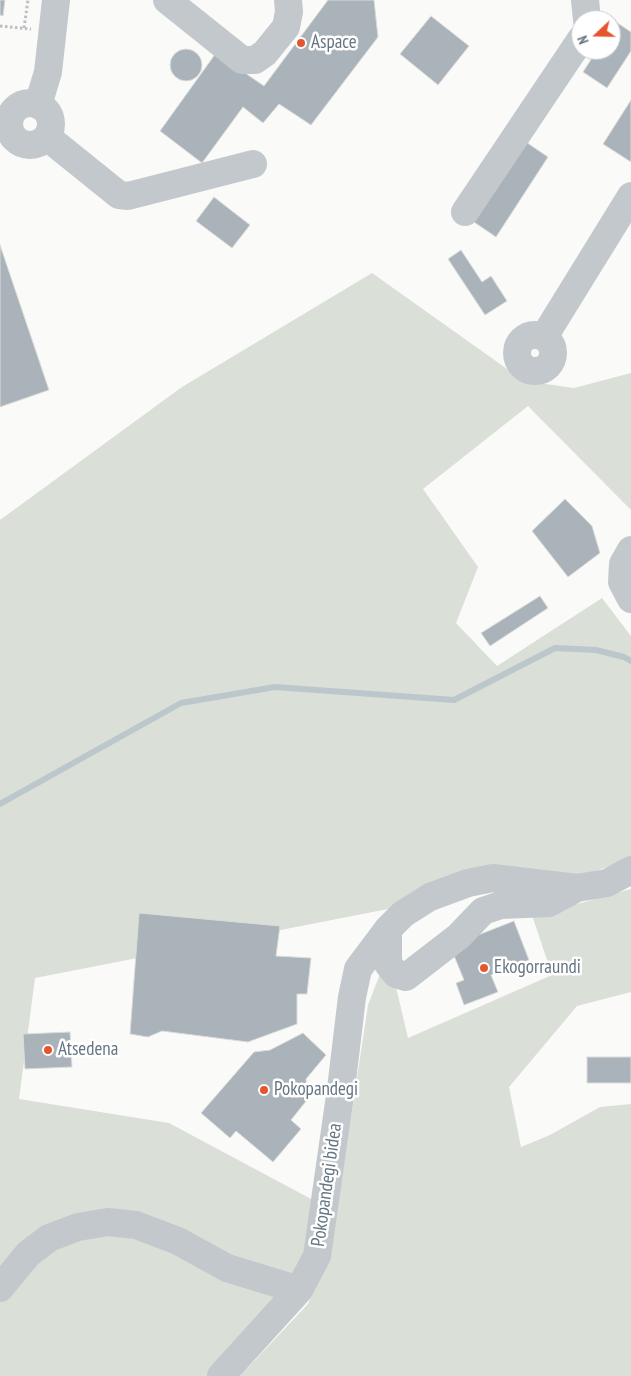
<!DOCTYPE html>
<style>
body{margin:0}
#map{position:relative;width:631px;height:1376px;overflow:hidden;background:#fafaf8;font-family:"PT Sans Narrow",sans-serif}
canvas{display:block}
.north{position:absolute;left:571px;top:10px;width:50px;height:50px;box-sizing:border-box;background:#fff;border:1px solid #c1c8cd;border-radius:50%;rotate:249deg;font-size:14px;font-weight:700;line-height:20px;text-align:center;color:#657683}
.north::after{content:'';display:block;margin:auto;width:18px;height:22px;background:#e4572e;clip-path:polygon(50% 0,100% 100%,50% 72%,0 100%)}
</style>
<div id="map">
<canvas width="631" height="1376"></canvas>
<div class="north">N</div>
</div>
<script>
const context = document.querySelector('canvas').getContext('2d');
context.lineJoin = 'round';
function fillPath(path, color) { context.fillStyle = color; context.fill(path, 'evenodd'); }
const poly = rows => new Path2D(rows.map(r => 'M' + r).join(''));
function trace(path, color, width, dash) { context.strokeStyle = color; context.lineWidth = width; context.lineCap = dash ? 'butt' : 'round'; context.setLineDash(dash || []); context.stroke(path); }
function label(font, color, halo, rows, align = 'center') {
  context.font = font + ' "PT Sans Narrow",sans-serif'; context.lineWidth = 5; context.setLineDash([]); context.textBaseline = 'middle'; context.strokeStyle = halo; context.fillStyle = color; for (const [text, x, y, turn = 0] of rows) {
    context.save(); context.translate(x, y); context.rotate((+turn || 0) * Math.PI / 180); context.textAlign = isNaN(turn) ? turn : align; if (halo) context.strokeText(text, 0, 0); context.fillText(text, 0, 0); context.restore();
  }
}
fillPath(poly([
 [372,273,524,381,574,388,631,373,631,510,528,406,423,489,478,567,456,623,497,666,602,598,631,636,631,858,578,878,473,871,388,909,35,978,19,1099,169,1123,313,1200,303,1267,278,1303,207,1376,0,1376,0,520,182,387],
 [631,889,631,992,577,1006,509,1087,521,1147,550,1135,600,1107,631,1104,631,1376,240,1376,308,1304,331,1250,368,1005,388,953,408,1038,552,975,531,912,581,903]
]), '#dadfd7');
trace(poly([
 [0,804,181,703,275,687,454,700,555,648,596,650,624,657,631,661]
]), '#bbc7cb', 6);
const building = poly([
 [0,0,5,0,3,16,0,15,0,0],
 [328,0,374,0,378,37,311,125,279,104,263,123,243,107,202,163,160,131,216,53,264,86,328,0],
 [431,16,469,46,438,85,400,54,431,16],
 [616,22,631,32,631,51,607,88,583,72,597,50,611,50,611,29,616,22],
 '170 65a16 16 0 1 1 32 0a16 16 0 1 1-32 0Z',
 [631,100,631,162,603,144,631,100],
 [520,138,548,157,496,237,468,218,520,138],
 [214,197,250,225,232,248,196,221,214,197],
 [0,245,49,390,0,407,0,245],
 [461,250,482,282,491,276,507,301,485,315,448,259,461,250],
 [565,499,592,526,600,553,568,577,532,531,565,499],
 [540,596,548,608,490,646,481,633,540,596],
 [139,913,280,926,276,956,311,958,307,994,297,994,297,1024,248,1042,162,1031,148,1037,130,1034,139,913],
 [514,921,529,960,491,975,498,992,464,1005,456,983,464,980,450,946,514,921],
 [70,1032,72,1067,25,1069,23,1034,70,1032],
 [303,1033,326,1055,306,1079,307,1100,291,1120,301,1129,273,1162,236,1131,230,1138,201,1113,254,1052,270,1050,303,1033],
 [587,1057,631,1057,631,1083,587,1083,587,1057]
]);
fillPath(building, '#aab3b9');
trace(building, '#dcdcda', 1);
trace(poly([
 [0,26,31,29],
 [24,28,28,0]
]), '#bbbfc2', 3, [2.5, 2.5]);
trace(poly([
 [167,0,242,60,255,60,265,53,286,27,289,12,288,0],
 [585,0,587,20],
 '9 124a21 21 0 1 1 42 0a21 21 0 1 1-42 0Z',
 [38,105,48,72,56,0],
 [47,137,119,195,128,196,253,164],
 [465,212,581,39],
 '517 353a18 18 0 1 1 36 0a18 18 0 1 1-36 0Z',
 [544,337,631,196],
 [631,550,623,564,622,582,631,599],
 [388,929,388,964,396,974,406,977,459,936,483,911,501,905,549,903,577,888],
 [0,1288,28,1254,49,1238,78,1227,108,1222,136,1225,178,1241,227,1268,299,1290],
 [221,1376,299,1290,317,1256,341,1089,352,997,358,969,388,929,403,914,430,897,468,883,493,878,577,888,607,883,631,870]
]), '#c3c8cc', 28);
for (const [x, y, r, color] of [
 [301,43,5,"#e4572e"],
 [484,968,5,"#e4572e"],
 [48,1050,5,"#e4572e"],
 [264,1090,5,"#e4572e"]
]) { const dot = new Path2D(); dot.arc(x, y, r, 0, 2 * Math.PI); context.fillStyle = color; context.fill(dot); trace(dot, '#fff', 2); }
label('19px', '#657683', '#fff', [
 ["Aspace",311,43],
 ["Ekogorraundi",494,968],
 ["Atsedena",58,1050],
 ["Pokopandegi",274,1090]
], 'left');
label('19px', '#657683', '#fff', [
 ["Pokopandegi bidea",327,1185,-82]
]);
</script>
